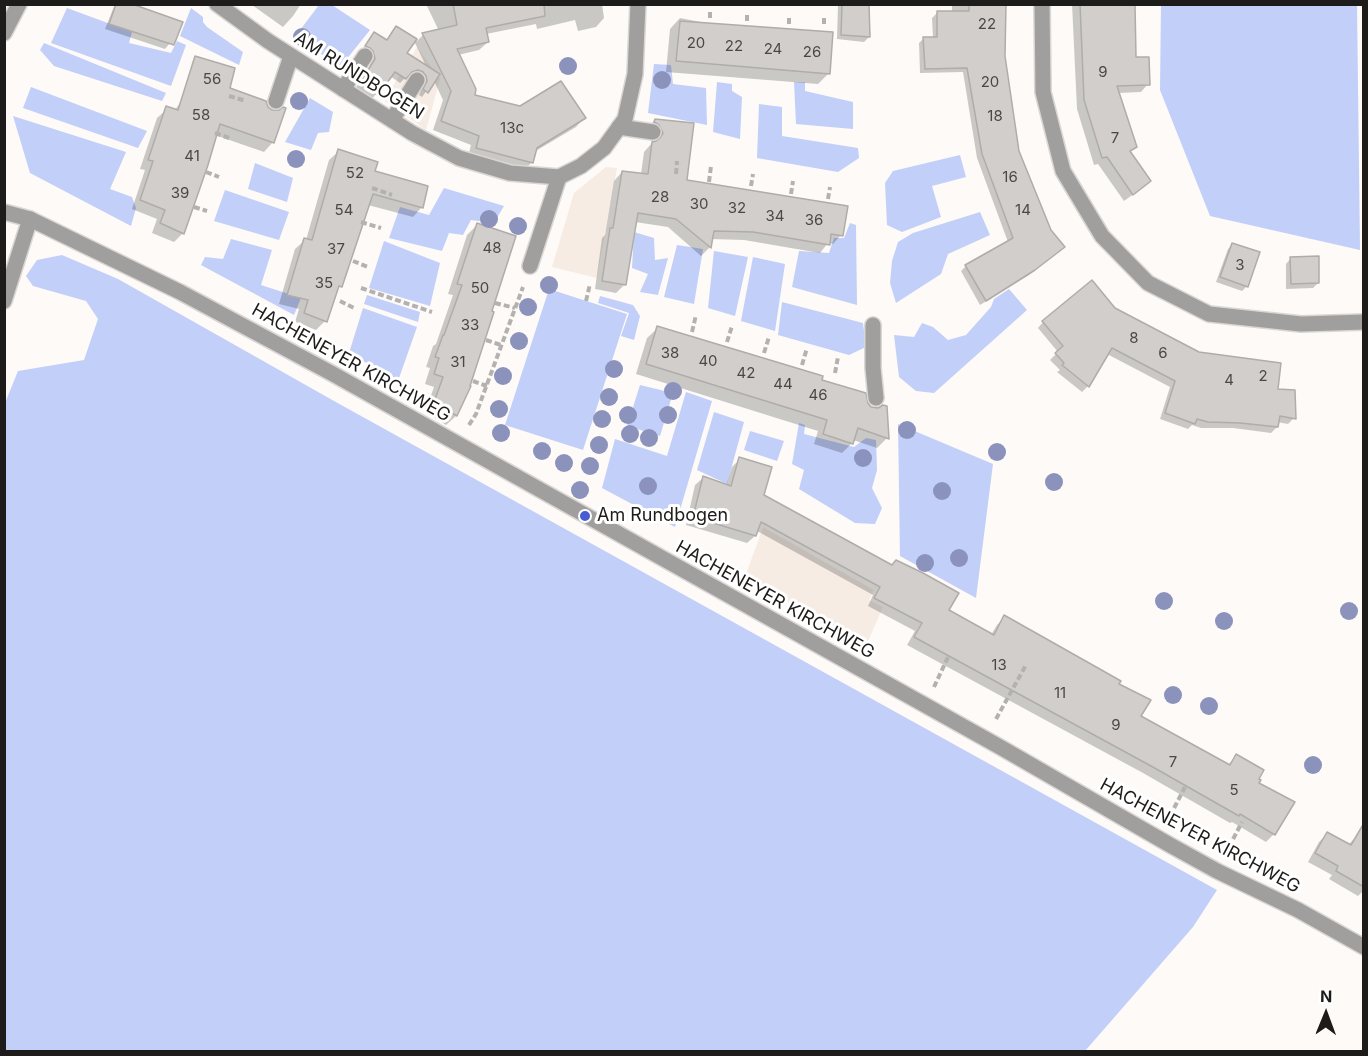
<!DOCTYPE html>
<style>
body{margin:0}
#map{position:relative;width:1368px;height:1056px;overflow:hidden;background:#fdfaf7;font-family:Inter,sans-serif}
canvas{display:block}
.frame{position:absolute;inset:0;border:6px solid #1d1c1b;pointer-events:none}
.north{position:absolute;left:1296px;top:984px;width:60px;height:60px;-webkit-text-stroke:4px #fff;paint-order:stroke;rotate:1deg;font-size:16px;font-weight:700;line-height:24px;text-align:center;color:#1d1c1b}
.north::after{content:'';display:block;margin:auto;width:21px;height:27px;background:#1d1c1b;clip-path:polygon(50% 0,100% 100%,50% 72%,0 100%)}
</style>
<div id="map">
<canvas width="1368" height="1056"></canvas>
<div class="frame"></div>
<div class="north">N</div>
</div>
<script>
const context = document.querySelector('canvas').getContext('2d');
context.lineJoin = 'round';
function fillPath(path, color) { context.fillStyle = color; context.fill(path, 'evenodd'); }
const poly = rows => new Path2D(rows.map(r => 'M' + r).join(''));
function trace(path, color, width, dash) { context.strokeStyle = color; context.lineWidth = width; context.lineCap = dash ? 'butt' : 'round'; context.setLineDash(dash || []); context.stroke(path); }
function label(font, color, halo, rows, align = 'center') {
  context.font = font + ' Inter,sans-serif'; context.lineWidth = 6; context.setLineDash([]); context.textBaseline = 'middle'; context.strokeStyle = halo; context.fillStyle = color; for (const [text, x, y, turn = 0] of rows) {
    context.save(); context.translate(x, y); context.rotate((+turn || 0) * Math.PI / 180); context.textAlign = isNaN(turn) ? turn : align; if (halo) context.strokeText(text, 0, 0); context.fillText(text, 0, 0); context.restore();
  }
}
fillPath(poly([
 [417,47,440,79,426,130,384,100],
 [606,167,617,168,597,278,552,267,574,193],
 [763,527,874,590,869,600,883,607,866,646,745,577]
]), '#f6ece4');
fillPath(poly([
 [319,5,332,5,370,30,341,66,294,38],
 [1161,5,1357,5,1360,250,1210,216,1160,90],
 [67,8,132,32,129,43,171,53,177,41,186,45,171,86,51,43],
 [191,8,203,17,203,22,207,27,243,52,239,65,180,36],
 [44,43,166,93,162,101,54,66,40,50],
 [654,64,671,65,673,84,706,88,707,125,648,113],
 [717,82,732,84,732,91,742,97,740,139,713,132],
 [794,82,805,82,805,91,853,102,853,129,796,124],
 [31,87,147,131,138,148,23,108],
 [310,98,333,112,329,132,318,133,311,150,285,142],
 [759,104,782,107,782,136,858,148,859,158,838,172,757,158],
 [13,116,126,152,110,189,132,197,136,208,131,226,30,173],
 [960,155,966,177,932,186,941,217,902,232,887,225,885,183,893,171],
 [255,163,293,178,287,202,248,189],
 [444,188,504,206,494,223,471,220,463,235,449,233,442,251,389,238,400,207,429,215],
 [225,190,289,212,279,240,214,221],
 [980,212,990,235,948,254,941,274,896,303,890,283,892,261,898,242,913,233],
 [850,223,856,225,857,305,792,287,799,251,829,253,834,238,844,238],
 [634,232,654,238,655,260,668,258,658,295,640,292,648,274,632,268],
 [231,239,272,250,261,285,301,298,294,315,201,265,205,257,223,259],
 [384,241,440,263,430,306,369,288],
 [677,245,703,249,694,304,664,297],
 [714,251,748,257,735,316,708,308],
 [62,255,118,279,334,401,1217,890,1193,927,1085,1051,5,1051,5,403,18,371,84,360,98,319,86,301,33,286,26,276,37,260],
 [753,257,785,264,775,331,741,321],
 [549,289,627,314,583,450,505,425],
 [1009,289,1027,310,934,393,916,391,899,377,894,335,914,337,922,323,933,327,948,340,966,335,991,307,994,299],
 [367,295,420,312,418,322,364,304],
 [600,296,633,305,640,316,634,340,621,336,629,313,598,303],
 [782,302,863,323,866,347,849,355,778,335],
 [363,308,417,327,398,381,349,353],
 [640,385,673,393,660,436,627,426],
 [686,392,712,401,675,527,602,488,615,439,667,456],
 [714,412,744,422,727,484,697,470],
 [799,423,805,425,804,434,854,447,866,438,876,440,877,470,872,488,882,508,875,524,855,523,799,489,804,470,792,464],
 [898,424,993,464,976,598,900,556],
 [750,431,784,441,777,461,744,450]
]), '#c2cff9');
fillPath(poly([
 [115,4,127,4,170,43,165,49,105,29],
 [301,4,293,16,283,27,252,5],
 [426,4,602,4,604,18,596,27,578,31,575,20,537,29,536,24,486,34,488,42,479,50,458,55,473,96,520,108,584,118,576,127,534,152,532,162,523,171,468,157,471,145,433,130,443,100,434,81,422,97,419,95,422,87,421,81,412,75,407,76,400,83,390,76,372,99,355,89,370,66,369,56,362,51,369,39,374,34,386,41,396,28,417,41,423,35,439,31],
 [414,41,427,68,405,54],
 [838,4,867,4,869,37,864,42,837,39],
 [952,4,1005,4,1004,56,1017,151,1058,252,1029,275,980,305,961,271,966,266,1008,242,977,158,963,72,920,73,919,43,924,38,933,38,932,18,937,13,952,12],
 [1072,4,1133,4,1135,59,1148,84,1141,92,1118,93,1135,147,1129,152,1142,188,1124,201,1098,164,1094,165,1077,109],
 [680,18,721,26,829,73,818,84,666,72,670,29],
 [203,72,228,89,273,142,264,152,215,135,183,233,174,242,152,233,157,219,132,209,145,170,140,169,157,118,166,110,172,114],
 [655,120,693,125,686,181,841,235,833,244,828,243,820,253,744,240,711,239,710,247,701,256,668,227,635,222,625,284,616,293,595,289,602,238,605,235,614,181,622,172,641,174,644,152,652,143,655,143,651,133,646,129],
 [339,151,373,172,422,207,413,217,368,205,340,286,335,291,325,321,316,330,295,322,299,309,279,304,295,249,305,240,306,240,329,160],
 [477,225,469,387,456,416,446,425,425,412,434,387,425,384,430,368,426,367,433,346,436,344,453,295,448,294,467,235],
 [1233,244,1247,286,1242,291,1216,282,1228,249],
 [1291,258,1318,283,1313,288,1286,289,1286,264],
 [1114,309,1199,353,1276,390,1294,418,1288,424,1277,422,1277,427,1271,433,1233,428,1201,428,1192,425,1188,429,1160,419,1170,387,1107,354,1088,386,1082,392,1057,372,1060,370,1050,360,1058,352,1038,328,1043,322],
 [658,328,820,381,866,404,887,438,877,448,853,440,852,443,842,453,814,444,818,431,636,374,647,338],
 [740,459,762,496,947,611,991,635,997,625,1005,617,1117,684,1139,717,1228,765,1236,756,1257,783,1274,834,1266,842,1232,822,1230,823,1143,773,907,645,915,631,868,606,873,595,757,531,755,536,747,543,686,525,695,485,703,478,726,486,732,467],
 [1364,825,1364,890,1358,896,1329,879,1332,875,1308,862,1319,842,1327,834,1348,845,1356,837]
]), '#0003');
const building = poly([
 [116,4,132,4,183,22,174,45,109,24,116,4],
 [453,4,544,4,545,16,486,28,489,42,457,49,476,89,475,95,520,106,561,81,586,118,537,148,533,163,476,148,479,136,441,121,451,91,422,33,457,25,453,4],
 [842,4,869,4,870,37,841,35,842,4],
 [969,4,1006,4,1005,56,1019,151,1051,230,1065,247,1035,270,986,301,965,265,1013,238,982,154,967,68,925,69,923,37,937,37,937,11,969,11,969,4],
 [1080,4,1135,4,1136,57,1149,57,1150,85,1117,86,1137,147,1130,151,1151,181,1133,195,1107,157,1102,158,1084,100,1080,4],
 [680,21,833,32,830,74,676,61,680,21],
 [396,26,417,39,407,53,440,74,428,93,423,89,427,81,426,76,423,72,418,70,412,72,406,79,395,72,378,95,359,84,375,59,373,51,370,48,365,46,374,32,387,40,396,26],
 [195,56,235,68,230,88,266,101,268,107,272,110,279,110,283,107,286,108,274,143,220,124,208,165,184,234,160,223,165,210,140,200,153,161,148,160,166,106,178,110,195,56],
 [655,119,694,123,687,180,848,206,843,236,831,234,830,245,753,232,714,231,711,248,676,219,638,213,626,285,602,281,610,228,613,228,622,171,648,174,652,142,656,141,660,138,663,133,659,125,654,122,655,119],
 [338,149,378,162,375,171,428,186,423,208,373,194,342,287,339,286,327,322,304,313,308,300,287,295,304,238,312,240,338,149],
 [477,223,516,236,492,311,494,312,470,386,471,386,457,416,434,402,443,377,434,374,439,358,435,357,443,335,444,335,462,285,457,284,477,223],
 [1232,243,1260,252,1248,287,1220,277,1232,243],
 [1319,256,1319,283,1291,284,1290,257,1319,256],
 [1092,280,1115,308,1199,352,1281,363,1278,389,1295,390,1296,419,1280,416,1278,427,1240,423,1208,422,1197,419,1195,424,1165,413,1175,381,1112,348,1089,387,1062,365,1064,363,1055,353,1063,346,1042,321,1092,280],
 [657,326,823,376,822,380,866,393,868,403,871,407,878,408,883,405,887,406,889,439,858,428,853,444,823,434,827,420,646,364,657,326],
 [739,457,772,467,764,495,892,565,896,560,923,573,959,593,949,610,994,635,1004,615,1121,681,1119,684,1151,700,1141,716,1230,765,1236,754,1264,770,1259,779,1261,780,1259,783,1295,802,1275,835,1240,814,1239,816,1151,766,914,637,922,623,874,598,880,587,761,522,756,536,693,517,703,476,731,486,739,457],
 [1364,823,1364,887,1336,871,1338,866,1315,853,1327,832,1351,845,1364,823]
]);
fillPath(building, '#d2cecb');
trace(building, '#afaca9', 1.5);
const service = poly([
 [343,89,365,56],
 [276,101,291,56],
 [392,120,417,80],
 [619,127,653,132],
 [530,266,559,177],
 [4,301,30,219],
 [873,325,873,368,876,398]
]);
const minor = poly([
 [217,4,268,41,412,133,459,158,510,173,559,177,581,166,604,148,625,119,635,74,638,4],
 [1042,4,1043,92,1063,171,1102,236,1148,283,1209,314,1301,324,1364,322],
 [4,33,19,4],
 [4,212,30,219,180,292,333,374,1000,747,1170,845,1217,871,1298,910,1364,947]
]);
trace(service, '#d9d6d4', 18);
trace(minor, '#d9d6d4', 18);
trace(poly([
 [710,18,710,11],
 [824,18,824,26],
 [747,21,747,13],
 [789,24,789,16],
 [229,96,246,101],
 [215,133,232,139],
 [206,172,219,177],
 [676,174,677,161],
 [709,182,711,166],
 [751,186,753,174],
 [372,188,392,195],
 [791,194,793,181],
 [828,199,830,187],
 [194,207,207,211],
 [361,222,381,228],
 [353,261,368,267],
 [361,288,432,312],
 [340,301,354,308],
 [586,301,590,284],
 [495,303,515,308],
 [692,332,696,315],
 [486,340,501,345],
 [727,342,732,326],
 [764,353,769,337],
 [802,365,807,348],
 [835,373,838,357],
 [473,381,487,386],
 [469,425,476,414,523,287],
 [934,687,949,655],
 [996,719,1026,665],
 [1170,816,1185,787],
 [1229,847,1242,822]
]), '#b4b2b0', 4, [6, 3]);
trace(service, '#a09f9d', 15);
trace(minor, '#a09f9d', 15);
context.fillStyle = '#8b92bb';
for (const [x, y] of [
 [302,37],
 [568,66],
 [662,80],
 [299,101],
 [296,159],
 [489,219],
 [518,226],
 [549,285],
 [528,307],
 [519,341],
 [614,369],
 [503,376],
 [673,391],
 [609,397],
 [499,409],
 [628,415],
 [668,415],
 [602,419],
 [907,430],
 [501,433],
 [630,434],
 [649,438],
 [599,445],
 [542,451],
 [997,452],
 [863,458],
 [564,463],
 [590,466],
 [1054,482],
 [648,486],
 [580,490],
 [942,491],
 [959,558],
 [925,563],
 [1164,601],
 [1349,611],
 [1224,621],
 [1173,695],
 [1209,706],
 [1313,765]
]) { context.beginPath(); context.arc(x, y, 9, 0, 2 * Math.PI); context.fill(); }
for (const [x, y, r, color] of [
 [585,516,6,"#475dd1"]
]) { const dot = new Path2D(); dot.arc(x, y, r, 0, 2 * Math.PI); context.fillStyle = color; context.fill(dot); trace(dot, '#fff', 2); }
label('15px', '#4a4847', null, [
 ["22",987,24],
 ["20",696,43],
 ["22",734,46],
 ["24",773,49],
 ["26",812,52],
 ["9",1103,72],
 ["56",212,79],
 ["20",990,82],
 ["58",201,115],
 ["18",995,116],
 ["13c",512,128],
 ["7",1115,138],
 ["41",192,156],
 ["52",355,173],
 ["16",1010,177],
 ["39",180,193],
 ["28",660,197],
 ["30",699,204],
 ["32",737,208],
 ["54",344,210],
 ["14",1023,210],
 ["34",775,216],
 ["36",814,220],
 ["48",492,248],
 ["37",336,249],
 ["3",1240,265],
 ["35",324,283],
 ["50",480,288],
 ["33",470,325],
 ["8",1134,338],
 ["38",670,353],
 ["6",1163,353],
 ["40",708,361],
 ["31",458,362],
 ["42",746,373],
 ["2",1263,376],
 ["4",1229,380],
 ["44",783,384],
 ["46",818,395],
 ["13",999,665],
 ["11",1060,693],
 ["9",1116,725],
 ["7",1173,762],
 ["5",1234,790]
]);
label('18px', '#1d1c1b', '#fff', [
 ["AM RUNDBOGEN",359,76,32],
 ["HACHENEYER KIRCHWEG",351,363,29],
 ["HACHENEYER KIRCHWEG",775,600,29],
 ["HACHENEYER KIRCHWEG",1200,836,28]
]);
label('18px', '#1d1c1b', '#fff', [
 ["Am Rundbogen",597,516]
], 'left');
</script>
